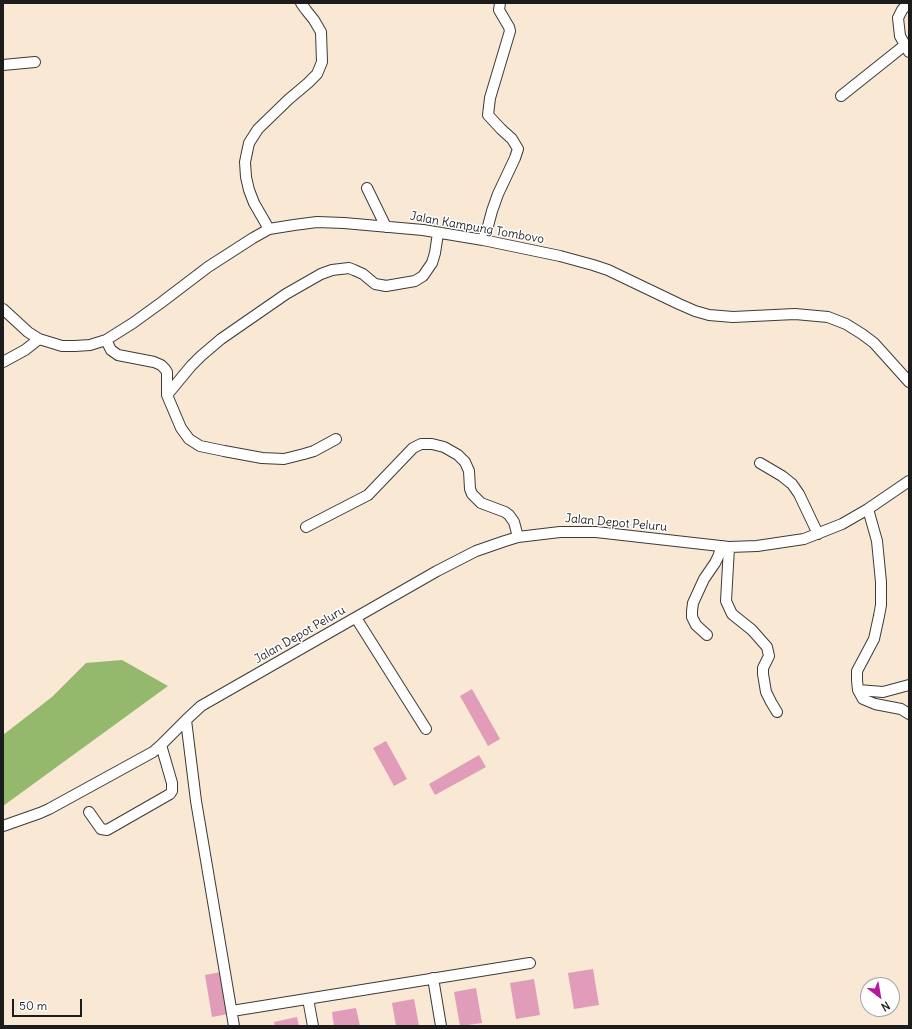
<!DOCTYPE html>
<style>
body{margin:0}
#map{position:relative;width:912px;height:1029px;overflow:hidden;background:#f8e8d4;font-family:Delius,sans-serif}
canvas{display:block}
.frame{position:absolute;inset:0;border:4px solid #1c1c1c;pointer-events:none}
.north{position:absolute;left:860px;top:977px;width:40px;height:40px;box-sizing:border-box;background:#fff;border:1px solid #a4a4a4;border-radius:50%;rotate:149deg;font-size:11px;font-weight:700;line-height:16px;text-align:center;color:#1c1c1c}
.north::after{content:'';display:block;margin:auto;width:14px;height:18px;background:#b5179e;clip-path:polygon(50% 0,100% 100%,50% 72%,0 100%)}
.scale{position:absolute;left:12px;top:999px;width:70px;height:18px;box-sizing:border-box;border:2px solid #1c1c1c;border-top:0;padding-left:5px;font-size:12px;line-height:14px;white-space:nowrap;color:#1c1c1c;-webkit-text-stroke:3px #fff;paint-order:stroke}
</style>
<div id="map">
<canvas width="912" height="1029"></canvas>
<div class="frame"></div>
<div class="north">N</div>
<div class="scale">50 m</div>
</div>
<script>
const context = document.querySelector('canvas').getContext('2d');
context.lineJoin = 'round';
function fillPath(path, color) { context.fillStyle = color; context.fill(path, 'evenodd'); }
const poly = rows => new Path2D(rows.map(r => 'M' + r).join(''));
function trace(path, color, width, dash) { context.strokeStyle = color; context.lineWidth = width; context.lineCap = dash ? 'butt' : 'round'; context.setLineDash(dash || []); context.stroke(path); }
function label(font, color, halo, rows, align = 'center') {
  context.font = font + ' Delius,sans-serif'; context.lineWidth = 3; context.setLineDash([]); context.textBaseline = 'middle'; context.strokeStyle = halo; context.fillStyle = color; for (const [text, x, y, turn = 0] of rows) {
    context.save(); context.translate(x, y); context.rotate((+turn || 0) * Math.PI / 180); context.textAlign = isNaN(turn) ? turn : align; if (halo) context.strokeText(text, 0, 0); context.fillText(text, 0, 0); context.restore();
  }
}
fillPath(poly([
 [122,660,168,686,3,806,3,735,52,697,86,663]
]), '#94b86c');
fillPath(poly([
 [472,689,500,739,488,746,460,696],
 [386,741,407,779,394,786,373,748],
 [479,755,486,767,435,795,429,784],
 [593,969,599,1005,574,1009,568,973],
 [221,972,228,1014,212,1017,205,975],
 [534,979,540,1015,516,1019,510,983],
 [476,988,482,1023,460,1026,454,992],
 [414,999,419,1026,396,1026,392,1003],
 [356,1008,360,1026,334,1026,332,1012],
 [297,1017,299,1026,275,1026,274,1022]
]), '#e09cb9');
const minor = poly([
 [908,3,902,10,898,18,900,36,909,52],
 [3,65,35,62],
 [841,96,905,45],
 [367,188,386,227],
 [269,229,254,203,249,190,246,177,245,162,249,143,258,129,289,99,308,83,317,74,322,62,321,32,314,20,306,10,301,3],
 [483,240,488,226,492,211,498,194,515,158,518,149,512,139,501,129,488,115,490,98,510,31,509,27,499,10,500,3],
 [3,309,28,332,39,339,62,346,75,346,90,345,106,340,133,323,162,302,208,267,253,238,269,229,294,225,317,222,344,223,423,230,483,240,560,256,593,265,608,270,679,304,695,311,709,315,733,317,795,314,828,317,846,324,862,334,874,343,909,382],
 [106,340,111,350,118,355,154,362,161,365,165,369,167,372,167,395,181,428,189,439,200,446,224,451,262,458,284,459,304,454,314,451,336,439],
 [3,362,25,350,39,339],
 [167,395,191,366,201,356,221,339,286,294,321,274,332,270,349,268,354,270,363,274,375,284,381,285,386,286,415,281,423,276,432,263,435,253,438,233],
 [760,463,782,476,792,484,799,494,818,534],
 [868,509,877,541,881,582,881,605,879,616,874,639,857,671,857,680,858,690,863,699,875,704,901,709,909,714],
 [306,527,368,495,413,448,421,444,432,444,444,447,458,455,465,462,469,471,470,489,472,494,481,503,505,512,509,515,514,522,518,537],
 [729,547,726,601,732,614,752,630,767,647,769,656,763,668,763,674,766,692,771,702,777,712],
 [356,618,426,729],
 [707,635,696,625,692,617,692,611,693,603,704,579,715,563,718,557,722,546],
 [858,690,883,692,909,685],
 [186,720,196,801,234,1026],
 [89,812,101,829,107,830,170,794,172,791,172,783,161,745],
 [3,826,40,813,49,809,153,752,161,745,186,720,201,706,437,571,476,551,505,541,518,537,560,532,596,532,729,547,757,546,804,539,842,524,868,509,909,481],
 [433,978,441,1026],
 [308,999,313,1026],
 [232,1011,530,963]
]);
trace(minor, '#3d3b38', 12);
trace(minor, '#fff', 10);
label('12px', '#1c1c1c', '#fff', [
 ["Jalan Kampung Tombovo",477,228,10],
 ["Jalan Depot Peluru",616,523,5],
 ["Jalan Depot Peluru",300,635,-30]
]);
</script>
